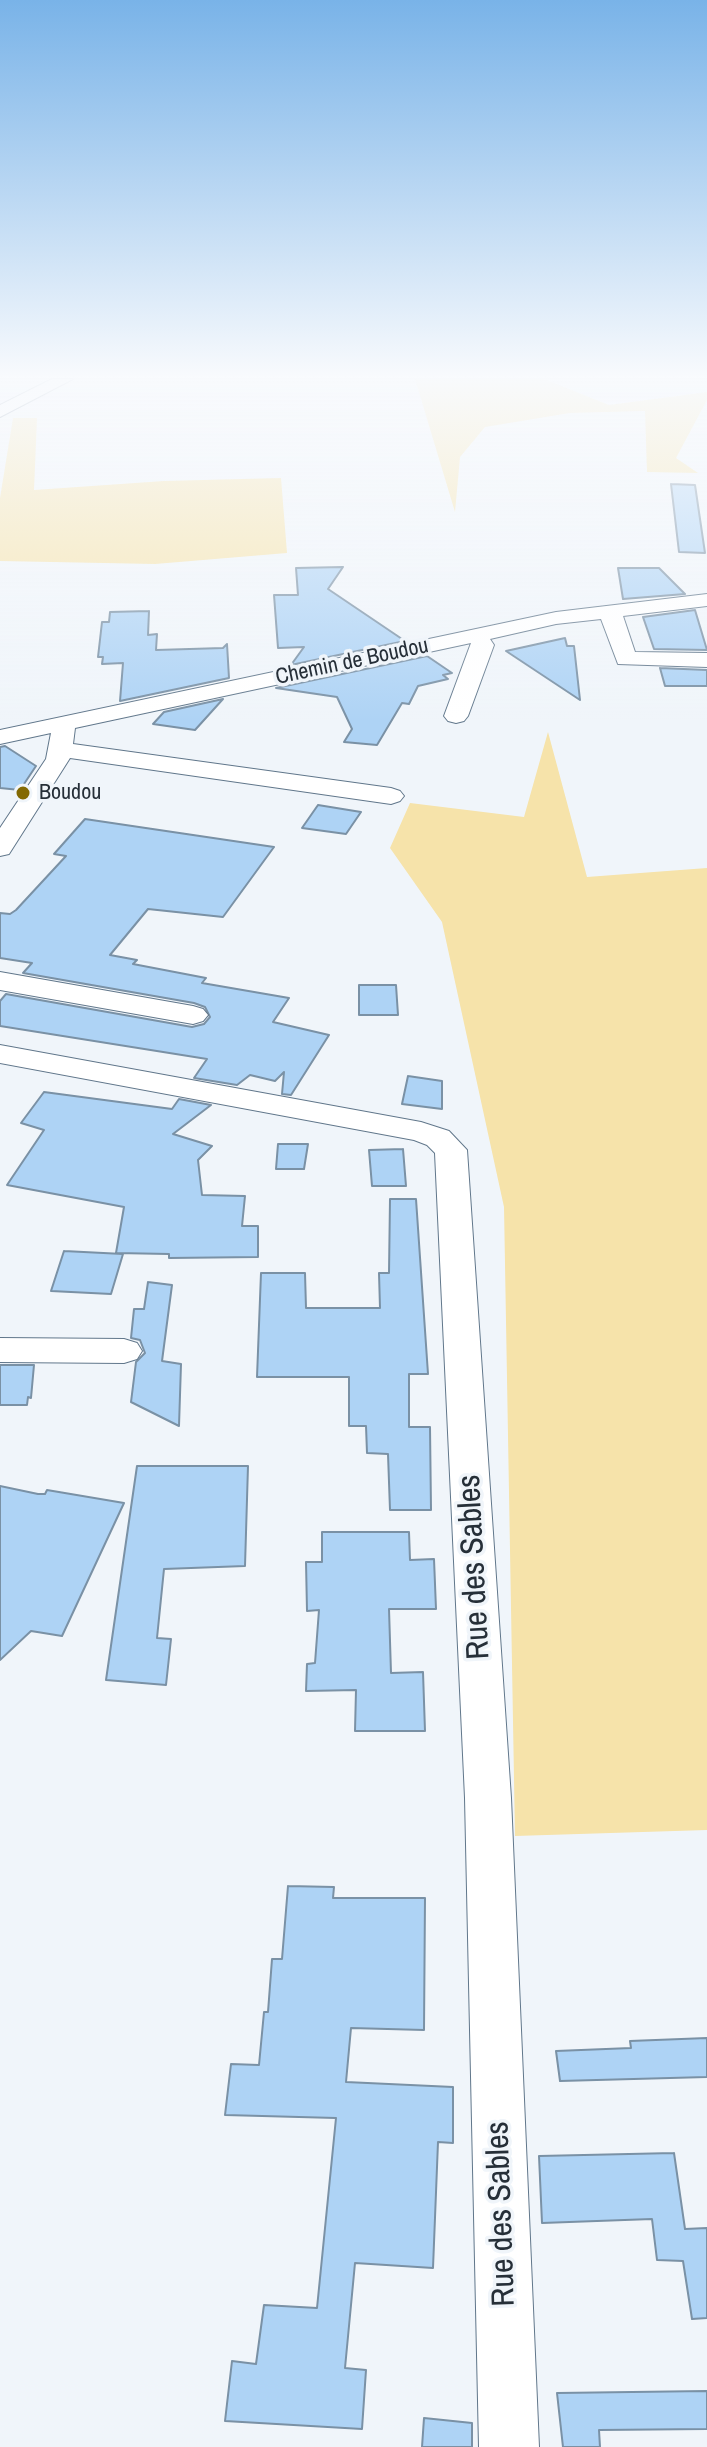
<!DOCTYPE html>
<style>
body{margin:0}
canvas{display:block;background:#f0f5fa}
</style>
<canvas width="707" height="2447"></canvas>
<script>
const context = document.querySelector('canvas').getContext('2d');
context.lineJoin = 'round';
function fillPath(path, color) { context.fillStyle = color; context.fill(path, 'evenodd'); }
const poly = rows => new Path2D(rows.map(r => 'M' + r).join(''));
function trace(path, color, width, dash) { context.strokeStyle = color; context.lineWidth = width; context.lineCap = dash ? 'butt' : 'round'; context.setLineDash(dash || []); context.stroke(path); }
function label(font, color, halo, rows, align = 'center') {
  context.font = font + ' "Archivo Narrow",sans-serif'; context.lineWidth = 7; context.setLineDash([]); context.textBaseline = 'middle'; context.strokeStyle = halo; context.fillStyle = color; for (const [text, x, y, turn = 0] of rows) {
    context.save(); context.translate(x, y); context.rotate((+turn || 0) * Math.PI / 180); context.textAlign = isNaN(turn) ? turn : align; if (halo) context.strokeText(text, 0, 0); context.fillText(text, 0, 0); context.restore();
  }
}
fillPath(poly([
 [415,379,544,379,609,405,707,392,707,400,676,458,698,473,647,472,645,411,570,413,485,427,460,457,455,512],
 [13,418,37,418,34,490,164,481,281,478,287,553,155,564,0,561,0,498],
 [548,732,587,877,707,868,707,1830,515,1836,504,1207,442,922,390,848,410,803,524,817]
]), '#f6e3aa');
const building = poly([
 [671,484,695,485,705,553,679,552,671,484],
 [343,567,328,589,405,641,291,665,304,647,278,648,274,595,298,595,296,568,343,567],
 [618,568,659,568,685,594,623,599,618,568],
 [695,610,707,650,654,649,643,617,695,610],
 [149,611,148,635,157,634,156,650,223,648,227,644,229,678,120,701,123,663,102,664,103,657,98,657,102,622,109,622,110,612,149,611],
 [565,638,567,646,574,646,580,700,506,651,565,638],
 [427,656,452,673,443,675,448,679,418,686,409,704,402,703,377,745,344,742,352,729,337,697,276,688,427,656],
 [660,668,707,670,707,686,665,686,660,668],
 [223,699,195,730,153,724,164,712,223,699],
 [5,746,36,766,20,790,0,788,0,747,5,746],
 [318,805,361,812,346,834,302,828,318,805],
 [85,819,274,847,223,917,148,909,110,955,137,960,133,964,206,978,202,983,289,998,273,1022,329,1035,291,1095,282,1094,284,1072,275,1081,250,1075,237,1085,194,1078,207,1059,0,1026,0,1001,6,994,192,1027,204,1024,210,1017,205,1007,194,1003,23,973,32,963,0,958,0,913,10,914,16,910,66,856,54,854,85,819],
 [359,985,396,985,398,1015,359,1015,359,985],
 [408,1076,442,1081,442,1109,402,1104,408,1076],
 [44,1092,172,1109,179,1099,211,1105,173,1134,212,1146,198,1160,202,1195,245,1196,242,1226,258,1226,258,1257,169,1258,169,1254,116,1253,124,1207,7,1185,44,1130,21,1123,44,1092],
 [278,1144,308,1144,304,1169,276,1169,278,1144],
 [403,1149,406,1186,372,1186,369,1150,403,1149],
 [390,1199,416,1199,428,1374,409,1374,409,1427,430,1427,431,1510,390,1510,388,1454,367,1453,366,1426,349,1426,349,1377,257,1377,261,1273,305,1273,306,1308,380,1308,379,1273,389,1273,390,1199],
 [64,1251,123,1254,111,1294,51,1291,64,1251],
 [148,1282,172,1285,162,1361,181,1364,179,1426,131,1402,136,1362,145,1353,140,1340,131,1338,134,1309,144,1309,148,1282],
 [0,1365,34,1365,31,1398,28,1397,27,1405,0,1405,0,1365],
 [137,1466,248,1466,245,1566,164,1569,157,1638,171,1639,166,1685,106,1680,137,1466],
 [0,1486,38,1494,45,1494,47,1490,124,1503,62,1636,31,1631,0,1660,0,1486],
 [322,1532,409,1532,410,1560,434,1559,436,1609,389,1609,391,1673,423,1672,425,1731,355,1731,356,1690,306,1691,307,1664,315,1663,319,1610,307,1611,306,1562,322,1562,322,1532],
 [288,1886,334,1887,333,1898,425,1898,424,2030,351,2028,346,2082,453,2087,453,2143,438,2142,433,2268,355,2263,345,2368,366,2370,362,2429,225,2421,232,2361,256,2364,264,2305,317,2308,336,2118,225,2115,231,2064,259,2065,264,2012,268,2012,272,1959,282,1959,288,1886],
 [707,2038,707,2077,560,2081,556,2051,631,2048,630,2041,707,2038],
 [674,2153,685,2229,707,2228,707,2318,692,2319,683,2261,657,2260,652,2219,542,2223,539,2156,674,2153],
 [707,2391,707,2429,599,2430,600,2447,563,2447,557,2393,707,2391],
 [424,2418,472,2423,472,2447,422,2447,424,2418]
]);
fillPath(building, '#aed3f5');
trace(building, '#7a91a5', 2);
const minor = poly([
 [52,379,73,379,0,417,0,405,52,379],
 [707,594,707,606,623,616,635,652,707,653,707,667,618,664,601,619,556,624,490,639,494,645,468,716,464,721,456,723,448,721,444,716,471,643,75,728,73,744,391,788,400,791,404,796,400,801,391,804,70,758,9,854,0,856,0,828,46,759,51,733,0,744,0,730,556,612,707,594],
 [0,972,193,1006,203,1009,208,1015,203,1021,193,1024,0,990,0,972],
 [0,1045,421,1122,449,1131,467,1150,511,1798,539,2447,479,2447,465,1798,435,1153,427,1145,414,1140,0,1063,0,1045],
 [0,1338,124,1339,137,1343,142,1351,137,1359,124,1363,0,1362,0,1338]
]);
trace(minor, '#61778b', 2);
fillPath(minor, '#fff');
const sky = context.createLinearGradient(0, 0, 0, 722);
sky.addColorStop(0, '#79b3e8');
sky.addColorStop(0.52, '#f8fafd');
sky.addColorStop(1, '#f8fafd00');
context.fillStyle = sky;
context.fillRect(0, 0, 707, 722);
for (const [x, y, r, color] of [
 [23,793,8,"#836902"]
]) { const dot = new Path2D(); dot.arc(x, y, r, 0, 2 * Math.PI); context.fillStyle = color; context.fill(dot); trace(dot, '#f0f5fa', 3); }
label('22px', '#262f38', '#f0f5fa', [
 ["Chemin de Boudou",352,662,-12]
]);
label('22px', '#262f38', '#f0f5fa', [
 ["Boudou",39,793]
], 'left');
label('32px', '#262f38', '#f0f5fa', [
 ["Rue des Sables",475,1567,-93],
 ["Rue des Sables",502,2214,-92]
]);
</script>
